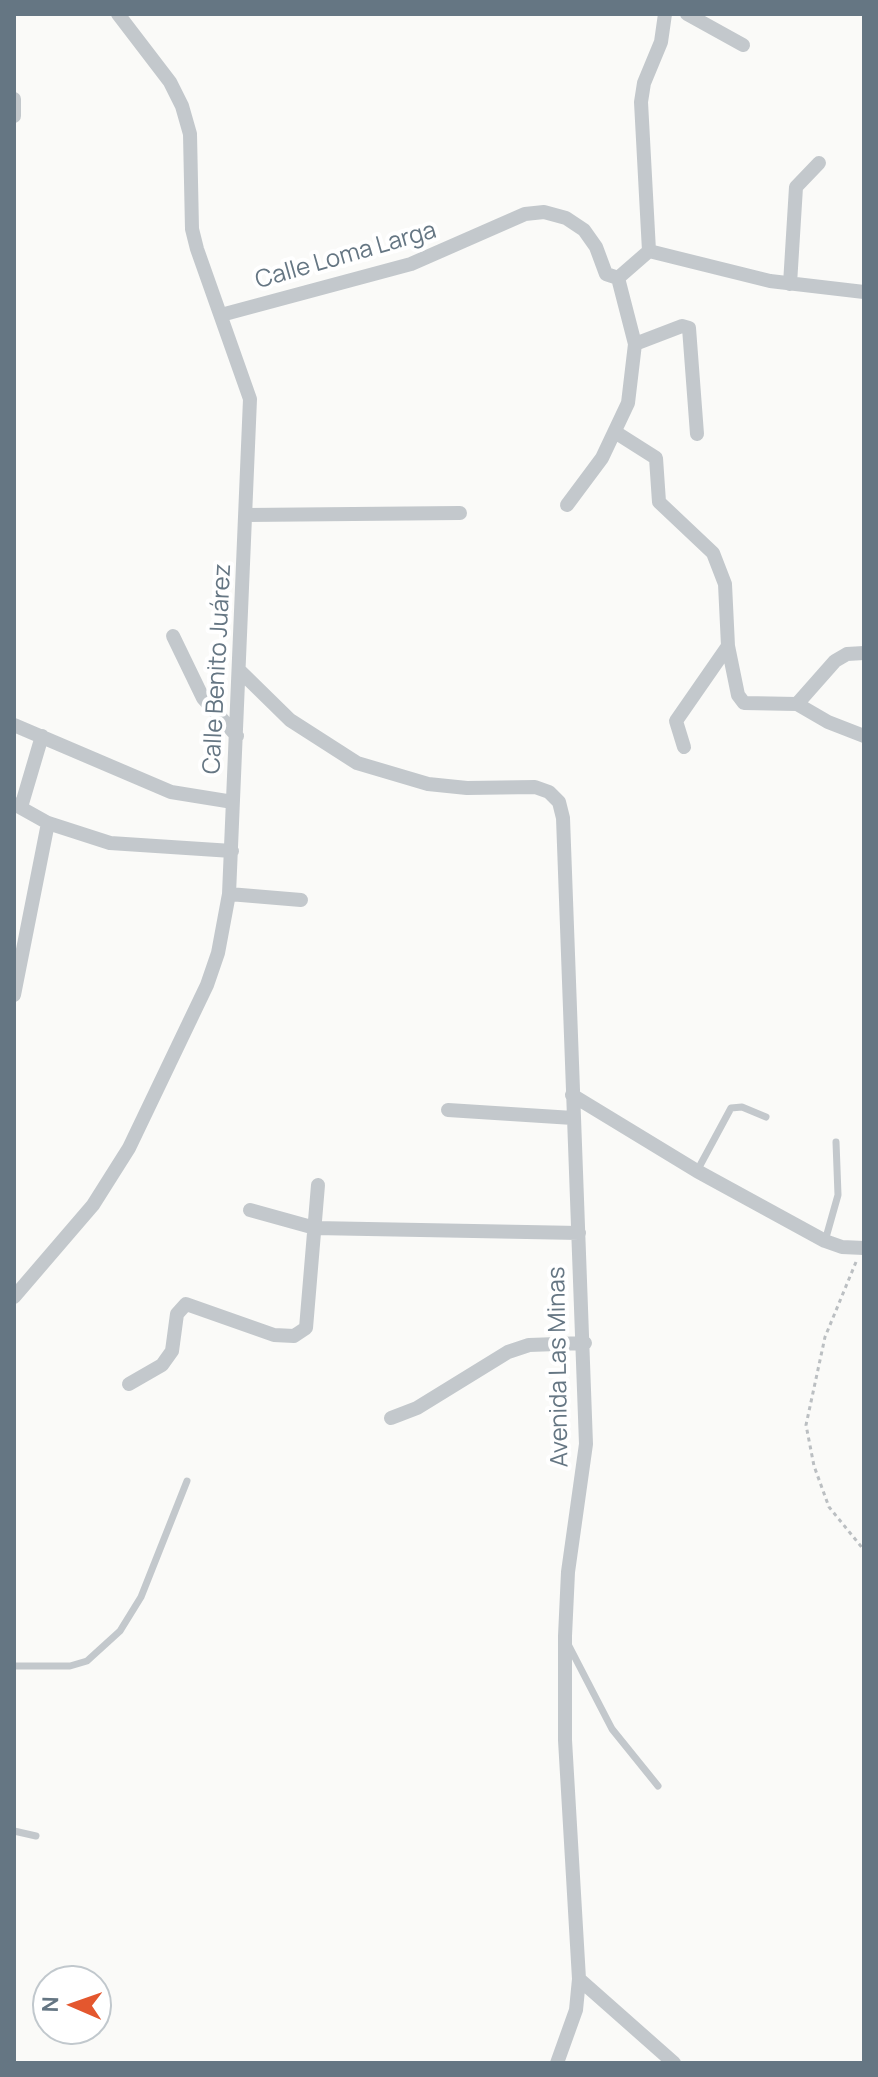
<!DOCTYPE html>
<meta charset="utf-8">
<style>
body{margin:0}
#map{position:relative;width:878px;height:2077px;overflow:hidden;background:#fafaf8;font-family:Manrope,sans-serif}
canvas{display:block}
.frame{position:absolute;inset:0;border:16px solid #657683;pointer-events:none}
.north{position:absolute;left:32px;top:1965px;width:80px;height:80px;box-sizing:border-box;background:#fff;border:2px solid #c1c8cd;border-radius:50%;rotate:272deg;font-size:22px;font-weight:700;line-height:32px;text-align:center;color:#657683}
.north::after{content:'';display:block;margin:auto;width:28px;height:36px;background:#e4572e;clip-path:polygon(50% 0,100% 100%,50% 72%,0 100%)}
</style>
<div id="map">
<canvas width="878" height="2077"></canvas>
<div class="frame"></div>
<div class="north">N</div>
</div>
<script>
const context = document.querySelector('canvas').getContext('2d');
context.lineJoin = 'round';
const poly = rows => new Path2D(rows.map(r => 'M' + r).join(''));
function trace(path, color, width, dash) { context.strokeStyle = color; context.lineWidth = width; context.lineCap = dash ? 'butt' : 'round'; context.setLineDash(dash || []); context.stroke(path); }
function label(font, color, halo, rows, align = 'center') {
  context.font = font + ' Manrope,sans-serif'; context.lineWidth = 8; context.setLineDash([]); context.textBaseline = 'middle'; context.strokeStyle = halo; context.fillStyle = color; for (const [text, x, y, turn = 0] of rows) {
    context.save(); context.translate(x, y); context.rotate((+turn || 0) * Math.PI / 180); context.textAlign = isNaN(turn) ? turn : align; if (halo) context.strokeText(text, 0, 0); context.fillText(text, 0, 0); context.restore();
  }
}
trace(poly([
 [856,1262,825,1337,806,1425,814,1466,829,1507,864,1550]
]), '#bbbfc2', 3, [4, 4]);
trace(poly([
 [697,1171,731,1108,742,1107,766,1117],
 [825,1241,838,1195,836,1142],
 [569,1646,612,1729,658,1786],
 [14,1666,70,1666,87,1661,120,1631,141,1597,187,1481],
 [14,1831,36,1836]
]), '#c3c8cc', 7);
trace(poly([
 [687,14,743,45],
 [14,99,14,116],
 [649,251,770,281,864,292],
 [618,278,649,251,641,102,644,83,661,42,665,14],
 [790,284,796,187,819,163],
 [221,315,411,264,525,214,544,212,566,218,584,230,596,247,606,274,618,278,635,344,628,403,602,458,567,505],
 [635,344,682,326,689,328,697,434],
 [615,432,656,458,659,502,713,553,725,584,728,646,676,721,684,747],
 [247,515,460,513],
 [173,636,203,698,237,736],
 [728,646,738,695,744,703,797,704,828,722,864,736],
 [240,671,290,720,357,763,428,784,467,788,535,787,549,792,559,802,563,818,586,1444,568,1572,565,1636,565,1740,579,1979,576,2010,557,2063],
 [797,704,835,661,847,654,864,653],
 [14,725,171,792,233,802],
 [14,804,48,823,110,843,232,851],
 [21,807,42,736],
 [229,894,301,900],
 [14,995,48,823],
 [572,1095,697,1171,825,1241,842,1247,864,1248],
 [448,1110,573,1118],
 [250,1210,315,1228,579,1233],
 [14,1297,93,1205,129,1148,207,985,218,953,229,894,250,399,197,249,192,229,190,134,182,106,170,82,118,14],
 [129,1384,162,1365,172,1351,177,1314,186,1304,274,1335,294,1336,306,1328,318,1185],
 [391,1418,417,1408,508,1352,529,1345,585,1343],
 [579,1979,674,2063]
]), '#c3c8cc', 14);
label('24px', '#657683', '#fff', [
 ["Calle Loma Larga",346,256,-16],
 ["Calle Benito Juárez",218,669,-87],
 ["Avenida Las Minas",559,1367,-91]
]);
</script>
